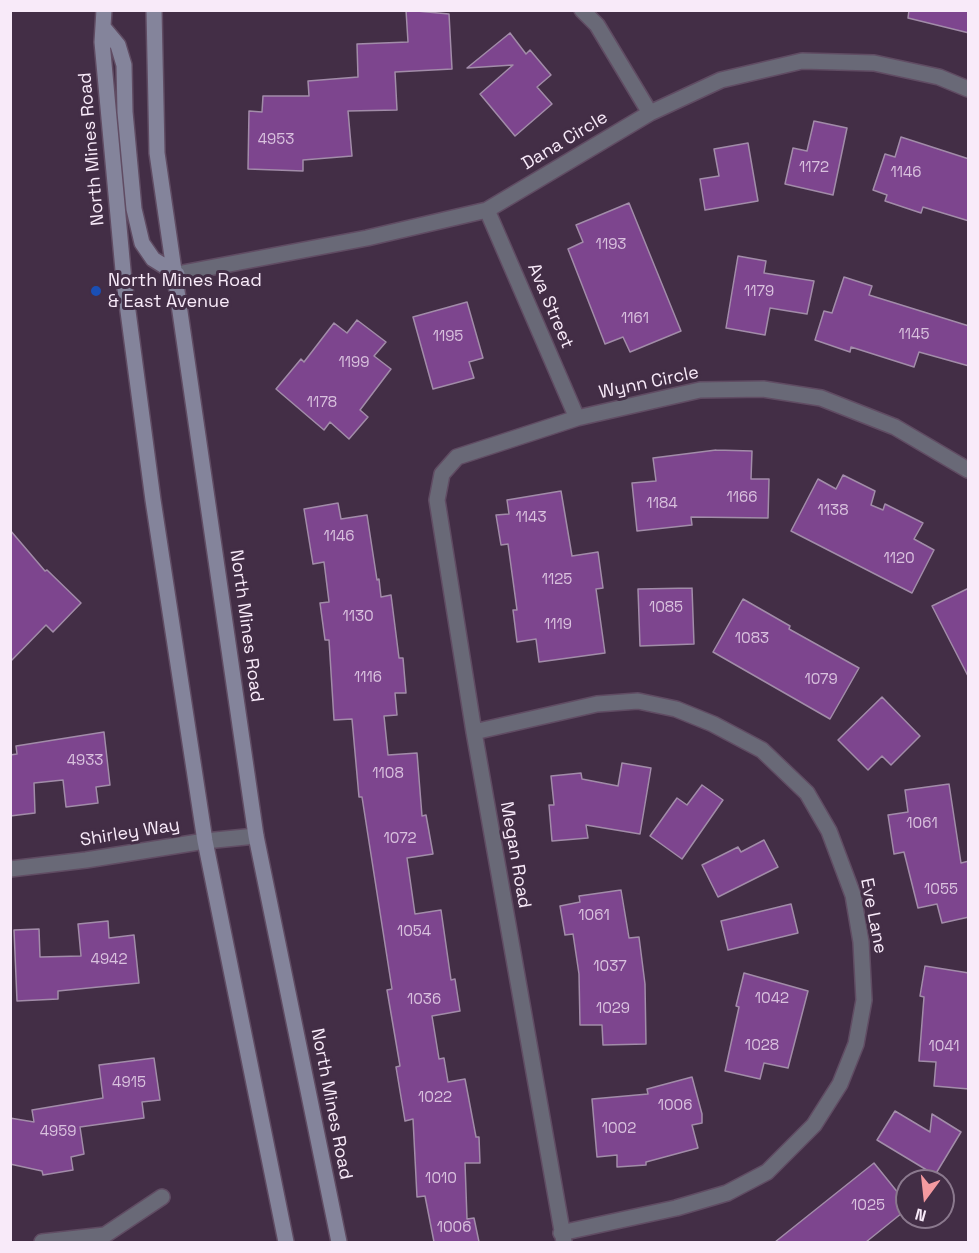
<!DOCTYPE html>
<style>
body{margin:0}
#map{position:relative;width:979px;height:1253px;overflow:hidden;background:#432e46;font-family:"Space Grotesk",sans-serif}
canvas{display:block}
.frame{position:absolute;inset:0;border:12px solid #f8eaf9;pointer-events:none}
.north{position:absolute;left:895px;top:1169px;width:60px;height:60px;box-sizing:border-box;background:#432e46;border:2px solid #8b798e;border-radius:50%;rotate:195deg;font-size:16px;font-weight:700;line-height:24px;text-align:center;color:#f8eaf9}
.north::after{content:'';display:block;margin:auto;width:21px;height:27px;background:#f49aa0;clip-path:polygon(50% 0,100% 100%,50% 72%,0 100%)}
</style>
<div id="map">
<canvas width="979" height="1253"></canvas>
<div class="frame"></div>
<div class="north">N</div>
</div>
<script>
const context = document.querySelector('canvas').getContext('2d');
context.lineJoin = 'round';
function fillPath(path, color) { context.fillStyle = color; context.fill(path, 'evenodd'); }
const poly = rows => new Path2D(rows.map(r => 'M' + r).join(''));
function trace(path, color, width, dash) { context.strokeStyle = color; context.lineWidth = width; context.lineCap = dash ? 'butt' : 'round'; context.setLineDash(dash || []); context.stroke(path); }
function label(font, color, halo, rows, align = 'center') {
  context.font = font + ' "Space Grotesk",sans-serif'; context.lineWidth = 6; context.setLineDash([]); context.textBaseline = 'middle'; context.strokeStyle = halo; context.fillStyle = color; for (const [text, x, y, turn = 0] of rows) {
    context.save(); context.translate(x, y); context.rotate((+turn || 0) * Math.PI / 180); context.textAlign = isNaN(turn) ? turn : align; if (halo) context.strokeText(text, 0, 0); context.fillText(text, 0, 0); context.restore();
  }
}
const building = poly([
 [406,10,449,14,452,69,395,72,397,110,348,111,352,156,303,160,303,171,248,169,249,111,262,112,263,96,309,96,308,81,358,77,357,44,408,42,406,10],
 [909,10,969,10,969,33,908,18,909,10],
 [510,33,526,54,530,50,551,75,537,87,552,104,515,136,480,94,513,65,467,68,510,33],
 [814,121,847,128,833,195,785,184,793,148,807,151,814,121],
 [901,137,969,159,969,221,923,207,921,213,885,201,887,195,873,190,885,154,895,157,901,137],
 [748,143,758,201,705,210,700,179,719,176,714,149,748,143],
 [629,203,681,331,630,352,623,337,605,344,568,249,583,242,576,225,629,203],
 [738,256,766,261,764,273,814,281,807,314,770,308,765,335,726,328,738,256],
 [844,277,872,286,869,295,969,326,969,366,919,352,914,367,851,347,850,352,815,340,824,311,832,313,844,277],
 [467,302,483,358,469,362,474,378,433,389,413,317,467,302],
 [357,320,386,342,374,356,391,369,360,410,368,417,349,439,330,422,324,430,276,389,301,359,304,362,334,323,347,333,357,320],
 [716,450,752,451,751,479,769,479,768,518,691,517,692,525,637,531,632,483,656,481,653,458,716,450],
 [843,475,875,491,871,505,883,510,885,504,923,523,914,539,934,550,912,593,791,531,818,479,836,489,843,475],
 [561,491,572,556,598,552,603,588,596,589,605,653,539,662,536,639,517,642,513,610,517,610,508,544,501,545,496,515,509,514,507,500,561,491],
 [338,503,341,519,367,515,377,580,379,579,381,597,391,595,399,658,403,658,406,693,395,693,397,715,384,716,388,755,417,753,422,816,426,815,433,854,407,858,415,914,441,910,451,980,455,979,460,1011,432,1016,439,1059,444,1058,448,1082,465,1079,476,1137,479,1137,480,1163,465,1163,467,1219,474,1218,479,1242,434,1242,425,1196,417,1197,413,1119,405,1121,396,1067,400,1066,387,990,392,989,362,797,359,797,352,719,334,720,329,640,325,640,320,603,329,602,324,562,313,564,304,509,338,503],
 [10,530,45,571,47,570,81,603,53,632,46,625,10,662,10,530],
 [692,588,694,644,640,646,638,589,692,588],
 [969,588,969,678,932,606,969,588],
 [743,599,790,626,789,629,859,668,830,719,713,652,743,599],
 [882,697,920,736,891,765,882,756,868,770,838,740,882,697],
 [104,732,110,785,96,787,98,803,66,807,63,780,34,783,35,813,10,816,10,755,17,754,16,746,104,732],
 [622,763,651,768,640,834,586,825,588,838,552,841,549,805,554,805,551,776,581,773,582,779,618,786,622,763],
 [949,784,961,863,969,861,969,917,942,923,937,904,918,908,904,852,894,854,888,815,908,812,905,790,949,784],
 [702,785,723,800,682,859,650,836,677,798,687,805,702,785],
 [764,840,778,867,718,897,702,865,738,847,741,852,764,840],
 [621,890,629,938,639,937,645,984,646,1044,603,1045,602,1025,580,1025,579,974,573,934,565,935,560,906,580,902,579,896,621,890],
 [791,904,798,933,728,950,721,921,791,904],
 [108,921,109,938,134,935,139,983,58,991,58,999,17,1001,14,930,39,929,40,957,81,956,78,924,108,921],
 [925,966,969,973,969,1089,934,1086,936,1062,919,1061,924,997,920,996,925,966],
 [744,973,808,991,788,1068,764,1063,760,1079,725,1071,739,1007,736,1006,744,973],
 [154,1058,160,1100,142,1102,144,1118,80,1127,84,1154,71,1157,73,1170,43,1175,42,1171,10,1164,10,1118,34,1122,32,1110,103,1098,99,1065,154,1058],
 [692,1077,702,1114,702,1123,692,1125,698,1148,646,1162,646,1165,617,1167,617,1155,597,1157,592,1099,648,1094,647,1089,692,1077],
 [895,1111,930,1132,932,1114,961,1132,935,1175,877,1140,895,1111],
 [874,1163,907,1204,907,1209,866,1242,775,1242,874,1163]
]);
fillPath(building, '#7d458e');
trace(building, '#a28ca9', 1.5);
const street = poly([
 [582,10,597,25,650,113],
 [487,210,577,418],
 [177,274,367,238,487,210,650,113,721,80,802,61,874,63,939,77,968,89],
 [474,732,597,704,638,701,676,709,713,724,762,750,807,793,829,831,853,895,861,942,864,1000,856,1044,840,1084,814,1125,767,1172,727,1193,676,1208,561,1233],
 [10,869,86,860,205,841,256,836],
 [42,1242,105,1235,162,1197],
 [564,1242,474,732,437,500,442,474,457,457,577,418,700,390,763,389,821,398,895,427,968,470]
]);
const secondary = poly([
 [104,10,102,42,124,281,153,500,205,841,286,1242],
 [154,10,157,153,256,836,339,1242],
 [103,27,118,45,124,65,125,112,134,209,142,243,153,259,177,274]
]);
trace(street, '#604c63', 18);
trace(secondary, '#604c63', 18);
trace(street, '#696977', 15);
trace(secondary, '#84849b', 15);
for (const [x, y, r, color] of [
 [96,291,6,"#1a4fb4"]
]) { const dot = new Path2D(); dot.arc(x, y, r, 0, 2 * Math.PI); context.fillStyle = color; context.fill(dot); trace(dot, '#432e46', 2); }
label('15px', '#d9c1de', null, [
 ["4953",276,140],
 ["1172",814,168],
 ["1146",906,173],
 ["1193",611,245],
 ["1179",759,292],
 ["1161",635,319],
 ["1145",914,335],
 ["1195",448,337],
 ["1199",354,363],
 ["1178",322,403],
 ["1166",742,498],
 ["1184",662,504],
 ["1138",833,511],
 ["1143",531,518],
 ["1146",339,537],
 ["1120",899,559],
 ["1125",557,580],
 ["1085",666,608],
 ["1130",358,617],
 ["1119",558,625],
 ["1083",752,639],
 ["1116",368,678],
 ["1079",821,680],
 ["4933",85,761],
 ["1108",388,774],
 ["1061",922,824],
 ["1072",400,839],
 ["1055",941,890],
 ["1061",594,916],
 ["1054",414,932],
 ["4942",109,960],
 ["1037",610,967],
 ["1042",772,999],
 ["1036",424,1000],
 ["1029",613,1009],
 ["1028",762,1046],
 ["1041",944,1047],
 ["4915",129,1083],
 ["1022",435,1098],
 ["1006",675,1106],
 ["1002",619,1129],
 ["4959",58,1132],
 ["1010",441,1179],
 ["1025",868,1206],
 ["1006",454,1228]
]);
label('18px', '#f8eaf9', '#432e46', [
 ["Dana Circle",565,141,-31],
 ["North Mines Road",92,149,-95],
 ["Ava Street",550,306,67],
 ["Wynn Circle",649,383,-12],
 ["North Mines Road",246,626,82],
 ["Shirley Way",130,833,-9],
 ["Megan Road",515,855,80],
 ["Eve Lane",873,916,79],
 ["North Mines Road",331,1104,79]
]);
label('18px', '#f8eaf9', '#432e46', [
 ["North Mines Road",108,281],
 ["& East Avenue",108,302]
], 'left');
</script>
